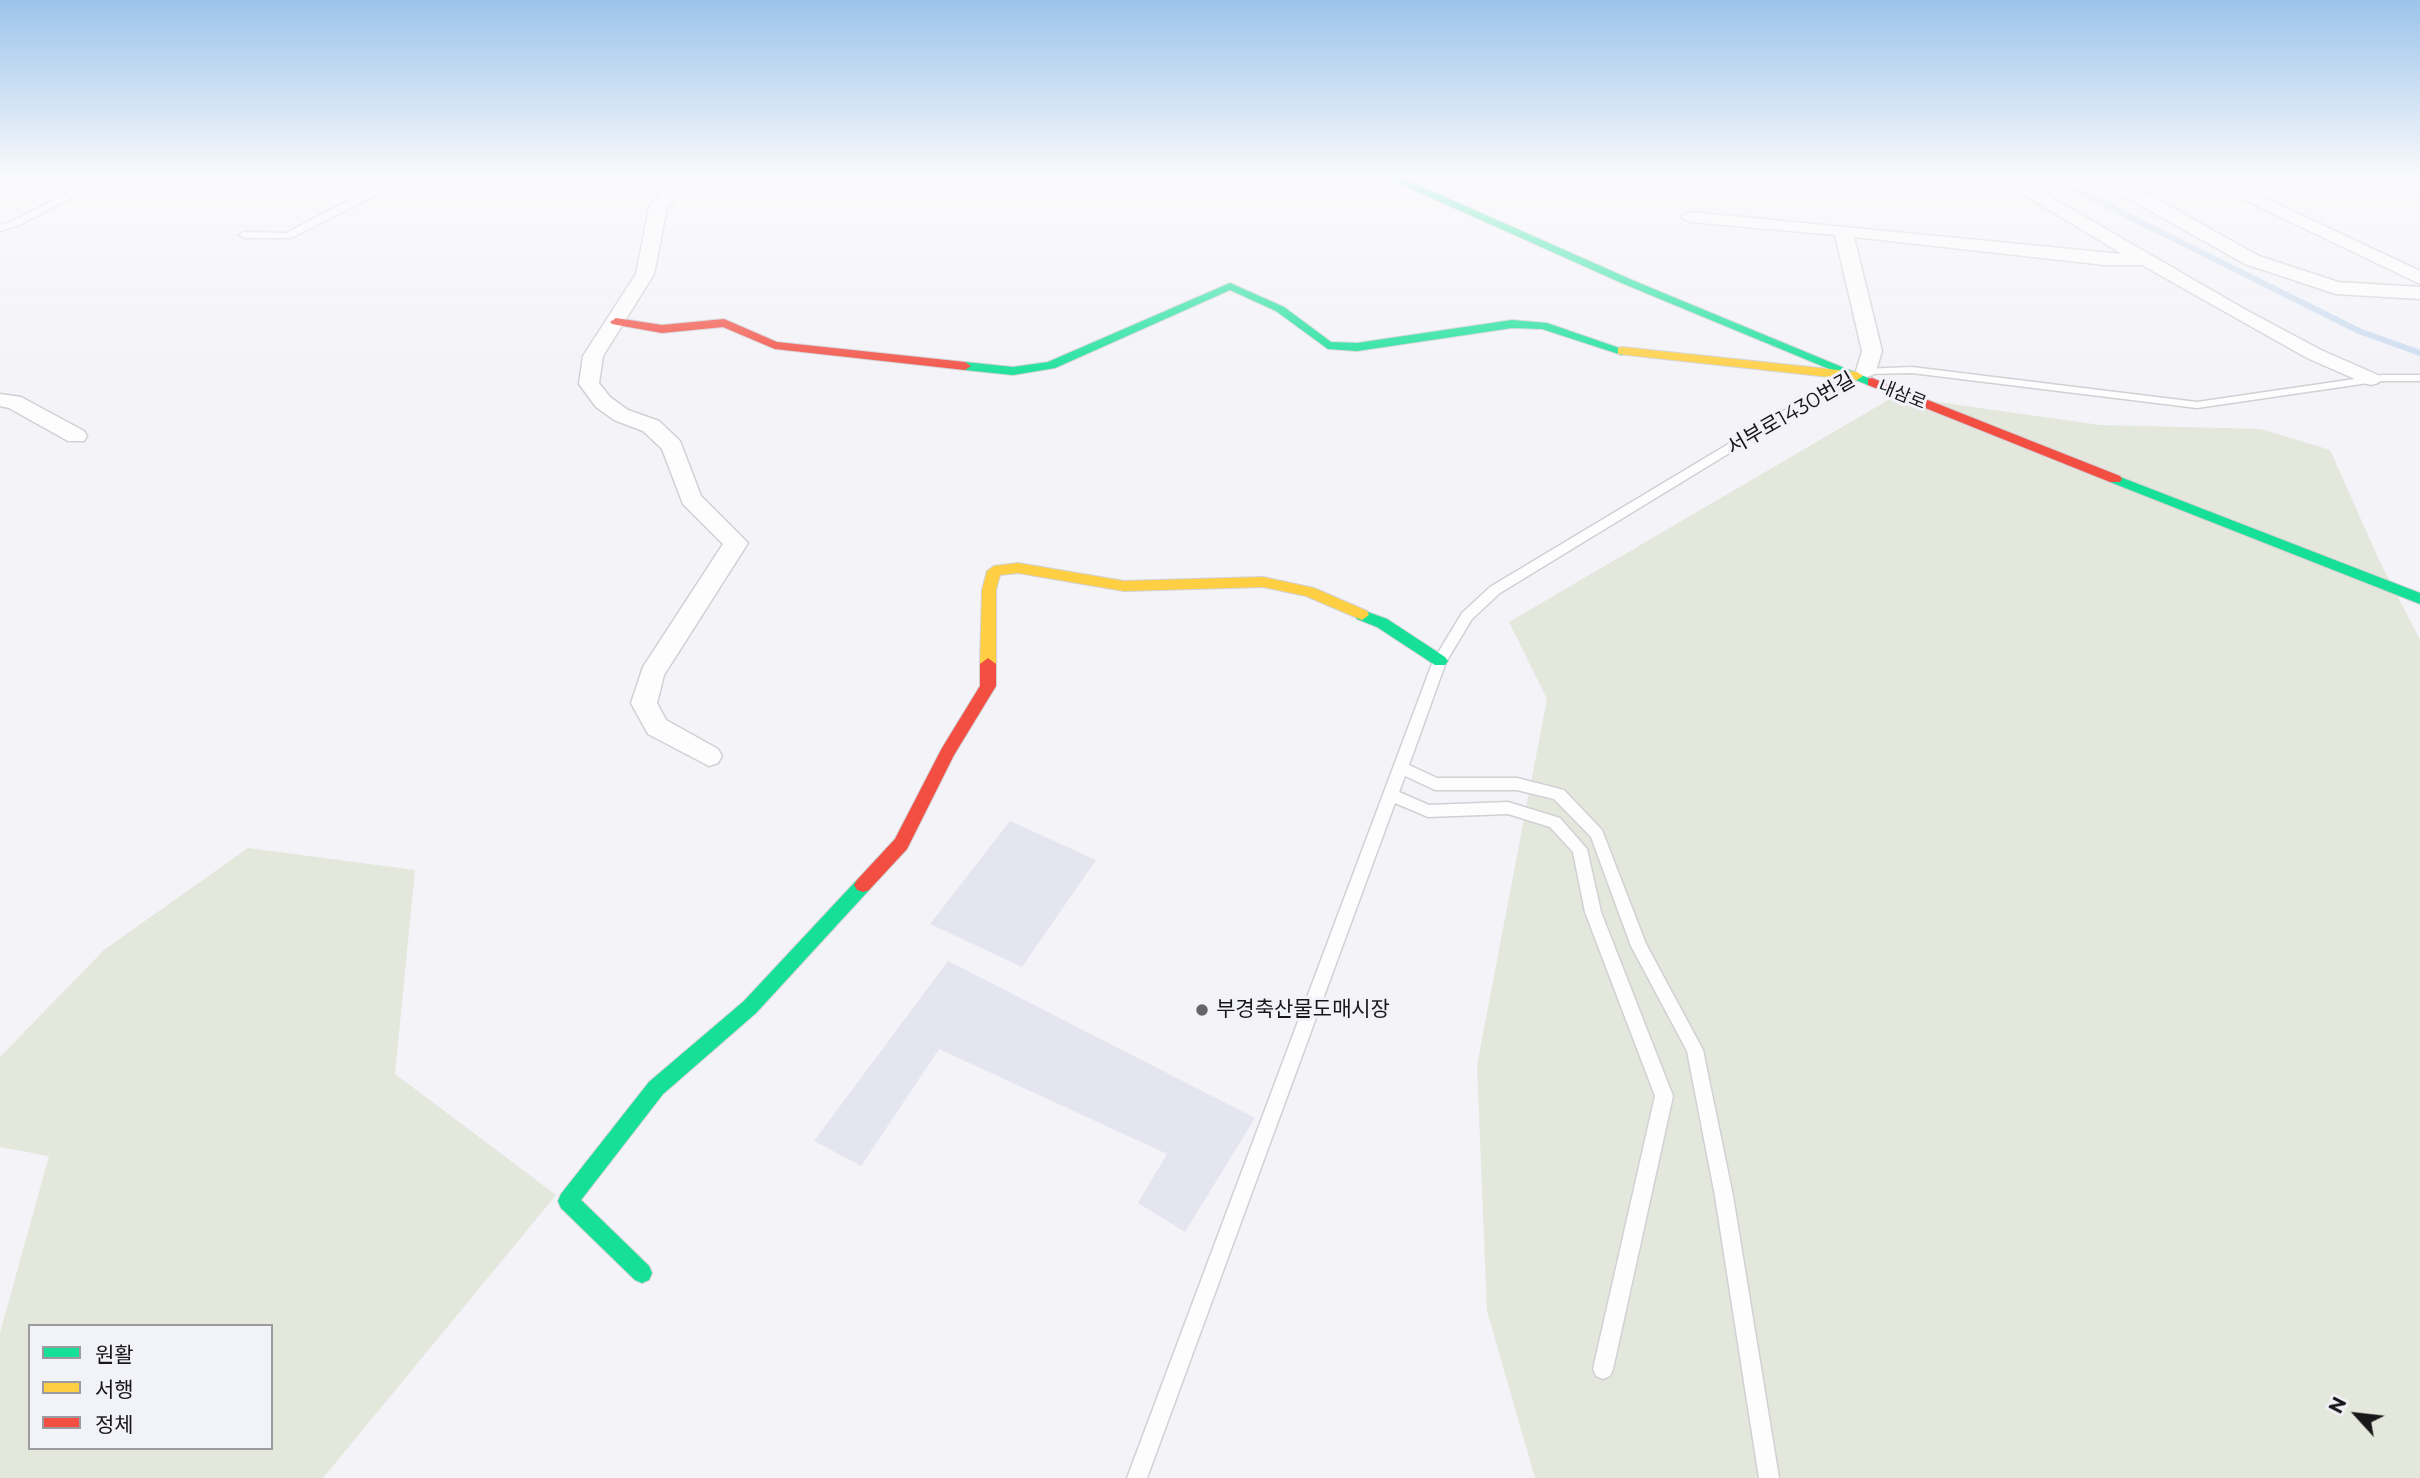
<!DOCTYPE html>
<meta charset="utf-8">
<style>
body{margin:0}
#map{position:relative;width:2420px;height:1478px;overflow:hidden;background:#f3f3f8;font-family:Montserrat,"Noto Sans KR",sans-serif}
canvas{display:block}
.legend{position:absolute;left:28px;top:1324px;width:245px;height:126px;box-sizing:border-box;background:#f2f2f9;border:2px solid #9b9ba0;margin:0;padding:9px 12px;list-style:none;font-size:21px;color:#18181a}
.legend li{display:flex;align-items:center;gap:14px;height:35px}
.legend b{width:35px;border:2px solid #9b9ba0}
.north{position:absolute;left:2322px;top:1380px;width:70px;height:70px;-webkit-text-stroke:5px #f2f2f9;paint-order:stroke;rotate:297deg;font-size:19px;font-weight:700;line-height:28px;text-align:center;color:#18181a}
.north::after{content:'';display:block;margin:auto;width:24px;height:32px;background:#18181a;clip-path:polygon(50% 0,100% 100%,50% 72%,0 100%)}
</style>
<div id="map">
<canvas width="2420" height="1478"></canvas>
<ul class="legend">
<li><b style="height:9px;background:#16e098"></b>원활</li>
<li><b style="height:9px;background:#ffcf43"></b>서행</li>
<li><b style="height:9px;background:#f24e42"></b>정체</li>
</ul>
<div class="north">N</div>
</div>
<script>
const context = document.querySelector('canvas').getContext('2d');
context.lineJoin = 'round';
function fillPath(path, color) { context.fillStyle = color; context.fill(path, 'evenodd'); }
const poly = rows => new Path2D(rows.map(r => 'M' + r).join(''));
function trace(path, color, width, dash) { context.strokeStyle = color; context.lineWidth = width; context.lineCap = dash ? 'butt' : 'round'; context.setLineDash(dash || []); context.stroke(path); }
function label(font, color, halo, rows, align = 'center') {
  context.font = font + ' Montserrat,"Noto Sans KR",sans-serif'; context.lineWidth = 6; context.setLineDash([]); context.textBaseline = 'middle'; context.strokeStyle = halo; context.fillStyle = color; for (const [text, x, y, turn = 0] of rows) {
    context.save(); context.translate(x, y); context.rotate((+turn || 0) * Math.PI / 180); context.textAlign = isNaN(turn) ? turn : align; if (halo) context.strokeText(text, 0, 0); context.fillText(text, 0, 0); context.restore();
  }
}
fillPath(poly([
 [1010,821,1096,860,1022,967,930,924],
 [948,961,1255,1118,1185,1232,1138,1203,1167,1154,939,1049,861,1166,814,1141]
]), '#e5e5f0');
fillPath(poly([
 [1895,396,2100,425,2261,429,2330,450,2379,560,2420,640,2420,1478,1535,1478,1487,1311,1477,1065,1547,699,1509,622],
 [248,848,415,870,395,1074,556,1195,323,1478,0,1478,0,1333,49,1156,0,1147,0,1057,104,950],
 [30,1326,271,1326,271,1448,30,1448]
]), '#e4e7db');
trace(poly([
 [2050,177,2359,331,2420,353]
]), '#cbdbef', 6);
const lane = poly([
 [100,177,112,177,17,226,0,231,0,225,11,222,100,177],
 [394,177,404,177,392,187,291,238,244,238,239,235,244,232,286,233,394,177],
 [1912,367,2197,402,2382,375,2420,375,2420,381,2382,381,2197,408,1912,373,1868,374,1818,399,1500,593,1472,619,1446,662,1409,765,1437,778,1517,778,1564,790,1602,830,1646,944,1703,1050,1733,1196,1779,1478,1759,1478,1715,1196,1687,1051,1631,946,1591,837,1554,799,1517,790,1435,790,1405,776,1399,792,1429,805,1508,802,1560,818,1587,849,1601,912,1673,1096,1613,1369,1610,1376,1603,1379,1596,1376,1593,1369,1655,1096,1585,912,1573,852,1550,827,1508,814,1428,817,1395,803,1147,1478,1127,1478,1433,661,1462,613,1490,587,1810,395,1862,369,1912,367]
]);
const street = poly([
 [673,177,690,177,667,208,654,274,603,356,599,383,610,397,628,410,659,421,680,441,701,496,748,543,664,675,657,703,666,720,718,749,722,756,718,763,709,766,648,734,631,703,643,667,723,544,683,504,662,449,643,431,614,420,596,407,579,384,583,356,636,274,649,208,673,177],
 [1995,177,2016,177,2246,310,2321,350,2378,375,2381,379,2378,383,2371,385,2364,383,2307,358,2142,265,2105,265,1854,237,1882,351,1876,371,1873,375,1866,377,1859,375,1856,371,1862,351,1835,235,1690,222,1681,217,1690,212,2122,254,1995,177],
 [2090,177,2114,177,2128,183,2259,256,2338,282,2420,287,2420,299,2336,294,2245,264,2090,177],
 [2197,177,2220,177,2420,271,2420,284,2197,177],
 [0,394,21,397,84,431,87,436,84,441,68,441,9,408,0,406,0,394]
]);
const fast = poly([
 [1385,177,1400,177,1632,280,1878,382,1876,385,1868,385,1624,284,1385,177],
 [1230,283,1284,307,1331,342,1357,343,1512,320,1547,323,1628,351,1622,355,1542,329,1512,328,1357,351,1328,349,1276,311,1230,290,1055,368,1013,375,965,370,959,366,965,362,1013,367,1048,362,1230,283],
 [2115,475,2420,593,2420,604,2110,482,2110,476,2115,475],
 [1362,610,1387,619,1445,657,1448,661,1445,665,1435,665,1377,627,1357,619,1355,615,1357,611,1362,610],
 [863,878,869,880,872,885,869,890,756,1013,663,1094,581,1200,649,1266,652,1273,649,1280,642,1283,635,1280,561,1208,558,1201,561,1194,649,1082,744,1001,857,880,863,878]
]);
const slow = poly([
 [1622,347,1857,372,1863,376,1857,380,1618,354,1618,348,1622,347],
 [1018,563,1124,581,1263,577,1314,588,1367,611,1369,615,1362,620,1306,596,1263,587,1124,591,1018,573,1000,575,996,590,996,664,988,670,983,668,980,664,982,590,987,571,994,566,1018,563]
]);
const jam = poly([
 [616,318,662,325,724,319,777,342,965,362,971,366,965,370,775,349,723,327,662,333,612,324,610,322,616,318],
 [1872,378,2120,476,2122,479,2120,482,2110,482,1868,385,1868,379,1872,378],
 [988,658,996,664,996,686,954,755,907,849,869,890,863,892,857,890,854,885,857,880,895,839,942,748,980,686,980,664,988,658]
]);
trace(lane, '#d1d1d5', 3);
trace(street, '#d1d1d5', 3);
trace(fast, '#d1d1d5', 2);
trace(slow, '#d1d1d5', 2);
trace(jam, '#d1d1d5', 2);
fillPath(lane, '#fdfdfe');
fillPath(street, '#fdfdfe');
fillPath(fast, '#16e098');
fillPath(slow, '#ffcf43');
fillPath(jam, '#f24e42');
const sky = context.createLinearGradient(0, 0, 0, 384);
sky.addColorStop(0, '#9cc4eb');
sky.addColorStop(0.46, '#fafafc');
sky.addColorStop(1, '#fafafc00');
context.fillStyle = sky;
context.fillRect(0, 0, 2420, 384);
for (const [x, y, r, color] of [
 [1202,1010,7,"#656568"]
]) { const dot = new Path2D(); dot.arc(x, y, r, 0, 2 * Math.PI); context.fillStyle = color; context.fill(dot); trace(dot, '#f2f2f9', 2.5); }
label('18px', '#18181a', '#f2f2f9', [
 ["내삼로",1902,395,22]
]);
label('21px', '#18181a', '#f2f2f9', [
 ["서부로1430번길",1791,414,-30]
]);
label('21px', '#18181a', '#f2f2f9', [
 ["부경축산물도매시장",1216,1010]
], 'left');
</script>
